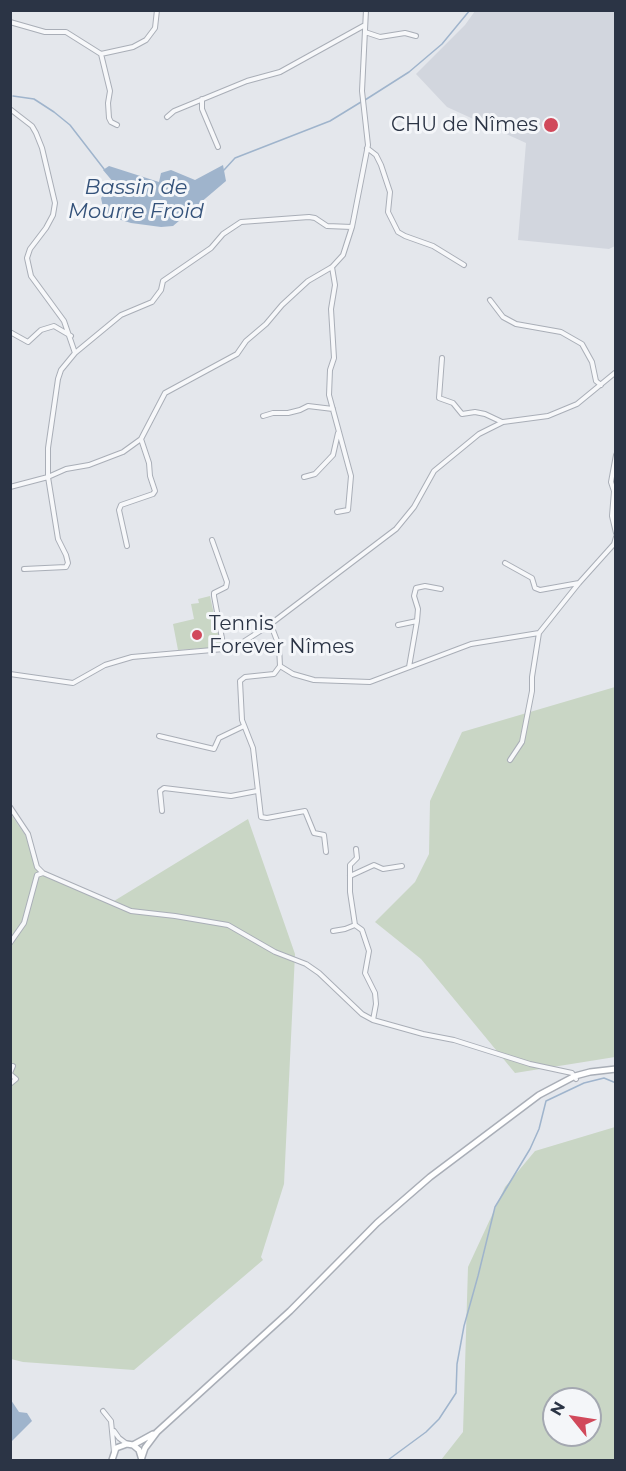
<!DOCTYPE html>
<meta charset="utf-8">
<style>
body{margin:0}
#map{position:relative;width:626px;height:1471px;overflow:hidden;background:#e4e7ec;font-family:Montserrat,sans-serif}
canvas{display:block}
.frame{position:absolute;inset:0;border:12px solid #2b3445;pointer-events:none}
.north{position:absolute;left:542px;top:1387px;width:60px;height:60px;box-sizing:border-box;background:#f4f6f9;border:2px solid #a4a8b1;border-radius:50%;rotate:300deg;font-size:16px;font-weight:700;line-height:24px;text-align:center;color:#2b3445}
.north::after{content:'';display:block;margin:auto;width:21px;height:27px;background:#d1495b;clip-path:polygon(50% 0,100% 100%,50% 72%,0 100%)}
</style>
<div id="map">
<canvas width="626" height="1471"></canvas>
<div class="frame"></div>
<div class="north">N</div>
</div>
<script>
const context = document.querySelector('canvas').getContext('2d');
context.lineJoin = 'round';
function fillPath(path, color) { context.fillStyle = color; context.fill(path, 'evenodd'); }
const poly = rows => new Path2D(rows.map(r => 'M' + r).join(''));
function trace(path, color, width, dash) { context.strokeStyle = color; context.lineWidth = width; context.lineCap = dash ? 'butt' : 'round'; context.setLineDash(dash || []); context.stroke(path); }
function label(font, color, halo, rows, align = 'center') {
  context.font = font + ' Montserrat,sans-serif'; context.lineWidth = 6; context.setLineDash([]); context.textBaseline = 'middle'; context.strokeStyle = halo; context.fillStyle = color; for (const [text, x, y, turn = 0] of rows) {
    context.save(); context.translate(x, y); context.rotate((+turn || 0) * Math.PI / 180); context.textAlign = isNaN(turn) ? turn : align; if (halo) context.strokeText(text, 0, 0); context.fillText(text, 0, 0); context.restore();
  }
}
fillPath(poly([
 [475,11,615,11,615,246,609,249,518,240,526,143,447,107,416,74,465,25]
]), '#d2d6de');
fillPath(poly([
 [210,596,221,647,178,650,173,624,194,619,191,604,199,603,198,599],
 [615,687,615,1057,515,1073,421,959,375,922,415,882,429,854,430,801,462,732],
 [10,813,28,839,36,867,48,878,114,901,248,819,295,954,284,1184,261,1257,263,1260,134,1370,23,1362,11,1359],
 [615,1127,615,1460,441,1460,463,1432,468,1267,505,1187,535,1151],
 [554,1399,590,1399,590,1435,554,1435]
]), '#c9d6c5');
fillPath(poly([
 [223,165,226,181,173,226,161,227,131,223,108,216,104,212,101,198,114,183,103,170,109,166,159,182,161,173,171,170,195,180],
 [11,1400,19,1412,27,1413,32,1421,11,1442]
]), '#9fb4cc');
trace(poly([
 [13,96,34,99,54,112,70,125,104,169],
 [365,100,409,72,442,44,470,10],
 [224,170,235,158,330,121,361,102],
 [388,1460,426,1432,439,1419,456,1393,457,1364,464,1326,478,1276,495,1207,530,1149,539,1129,546,1101,584,1083,604,1078,616,1083]
]), '#9fb4cc', 1.5);
const minor = poly([
 [10,22,45,32,66,32,101,54,110,91,108,103,109,118,111,122,117,125],
 [365,32,380,37,405,33,416,36],
 [101,54,133,47,146,40,155,28,157,10],
 [202,99,202,109,218,147],
 [10,109,32,126,36,133,42,148,55,203,53,215,46,228,30,249,27,258,31,276,64,321,75,353],
 [167,117,174,111,247,81,280,72,365,25],
 [367,148,376,155,381,165,390,192,388,212,398,232,405,236,433,246,464,265],
 [332,267,335,285,331,309,334,358,330,370,329,395,351,476,348,510,337,512],
 [490,300,503,317,516,324,561,332,582,344,592,362,596,381,601,385],
 [10,332,28,342,41,330,54,326,71,336],
 [442,358,439,398,453,403,462,414,475,412,485,414,502,422],
 [263,416,273,413,288,413,300,410,308,406,333,409],
 [616,455,611,482,614,491,612,516,616,533],
 [304,477,315,474,333,455,338,433],
 [10,487,48,477,66,469,89,465,123,452,141,439,165,393,237,354,246,341,266,324,282,305,308,281,332,267,343,255,352,227,368,145,362,91,366,10],
 [212,540,227,582,226,587,214,593,214,596,224,649],
 [127,546,119,510,121,505,153,494,155,491,150,476,149,463,141,439],
 [505,563,532,578,535,588,540,590,579,583],
 [24,569,66,567,68,563,66,555,58,539,48,477,48,448,58,379,61,370,75,353,121,315,152,302,161,290,163,281,211,248,223,234,241,222,309,217,315,218,327,226,352,227],
 [417,621,418,609,414,596,416,588,425,586,441,589],
 [271,625,279,646,280,666,293,674,314,680,370,682,471,644,539,633,579,583,614,544,616,537],
 [398,625,417,621,409,667],
 [280,666,274,674,245,677,240,681,242,720,253,748,261,817,267,818,305,811,314,833,324,835,326,852],
 [10,674,73,683,105,665,132,657,224,649,240,644,268,626,396,529,414,507,434,471,479,434,503,422,548,416,577,404,616,372],
 [159,736,214,749,219,738,244,726],
 [510,760,522,742,532,691,532,677,539,633],
 [10,807,28,834,37,867,43,873,131,911,175,916,228,925,275,952,306,964,319,973,362,1014,373,1020,423,1034,454,1040,530,1064,572,1073,576,1079],
 [162,811,160,791,164,788,231,796,257,791],
 [356,849,357,858,350,865,350,892,355,925,362,930,369,951,365,973,375,993,376,1004,373,1020],
 [350,876,374,865,383,869,402,866],
 [333,931,345,929,355,925],
 [10,943,24,923,37,875,43,873],
 [10,1073,13,1066],
 [10,1074,16,1079,10,1084],
 [103,1411,111,1421,114,1452],
 [114,1431,119,1438,127,1444]
]);
const secondary = poly([
 [133,1445,153,1434],
 [142,1457,145,1448,157,1432,290,1311,377,1223,430,1177,539,1095,575,1076,590,1072,616,1069],
 [112,1460,116,1448,127,1444,133,1445,139,1450,142,1460]
]);
trace(minor, '#a9aeb7', 6);
trace(secondary, '#a9aeb7', 8);
trace(minor, '#f7f8fa', 4);
trace(secondary, '#fff', 5);
for (const [x, y, r, color] of [
 [551,125,8,"#d1495b"],
 [197,635,6,"#d1495b"]
]) { const dot = new Path2D(); dot.arc(x, y, r, 0, 2 * Math.PI); context.fillStyle = color; context.fill(dot); trace(dot, '#f4f6f9', 2); }
label('20px', '#2b3445', '#f4f6f9', [
 ["CHU de Nîmes",538,125],
 ["Tennis",209,624,"left"],
 ["Forever Nîmes",209,647,"left"]
], 'right');
label('italic 21px', '#34527a', '#f4f6f9', [
 ["Bassin de",136,188],
 ["Mourre Froid",136,212]
]);
</script>
